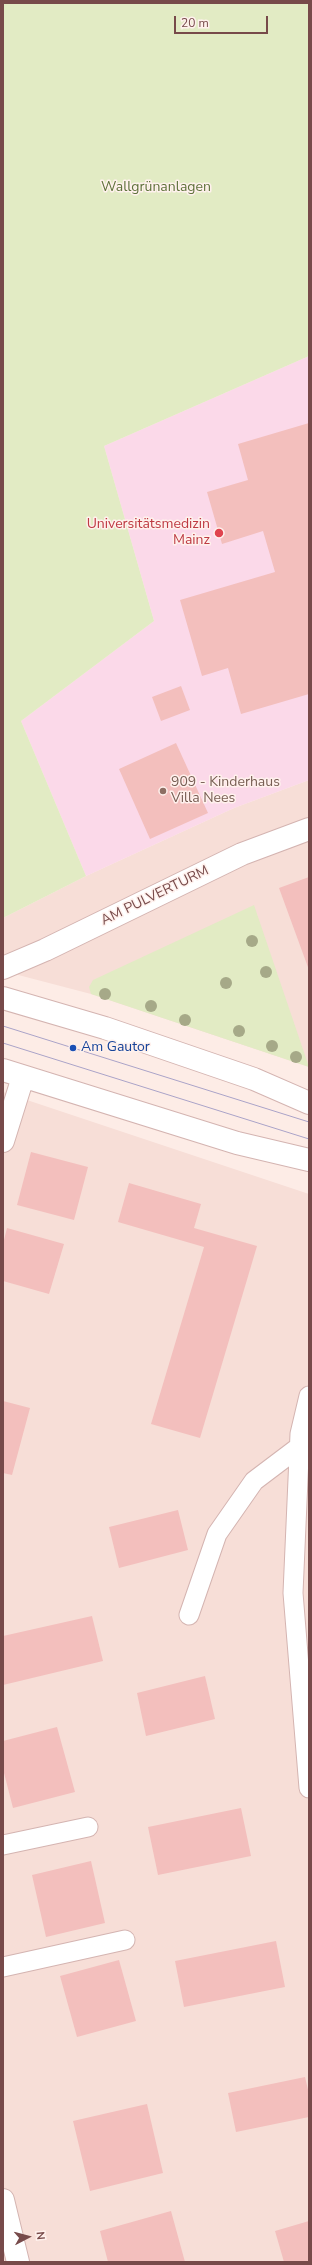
<!DOCTYPE html>
<meta charset="utf-8">
<style>
body{margin:0}
#map{position:relative;width:312px;height:2265px;overflow:hidden;background:#fdece6;font-family:"Nunito Sans",sans-serif}
canvas{display:block}
.frame{position:absolute;inset:0;border:4px solid #774a4a;pointer-events:none}
.north{position:absolute;left:8px;top:2217px;width:40px;height:40px;-webkit-text-stroke:3px #fff1ed;paint-order:stroke;rotate:84deg;font-size:11px;font-weight:700;line-height:16px;text-align:center;color:#774a4a}
.north::after{content:'';display:block;margin:auto;width:14px;height:18px;background:#774a4a;clip-path:polygon(50% 0,100% 100%,50% 72%,0 100%)}
.scale{position:absolute;left:174px;top:16px;width:94px;height:18px;box-sizing:border-box;border:2px solid #774a4a;border-top:0;padding-left:5px;font-size:12px;line-height:14px;white-space:nowrap;color:#774a4a;-webkit-text-stroke:3px #fff1ed;paint-order:stroke}
</style>
<div id="map">
<canvas width="312" height="2265"></canvas>
<div class="frame"></div>
<div class="north">N</div>
<div class="scale">20 m</div>
</div>
<script>
const context = document.querySelector('canvas').getContext('2d');
context.lineJoin = 'round';
function fillPath(path, color) { context.fillStyle = color; context.fill(path, 'evenodd'); }
const poly = rows => new Path2D(rows.map(r => 'M' + r).join(''));
function trace(path, color, width, dash) { context.strokeStyle = color; context.lineWidth = width; context.lineCap = dash ? 'butt' : 'round'; context.setLineDash(dash || []); context.stroke(path); }
function label(font, color, halo, rows, align = 'center') {
  context.font = font + ' "Nunito Sans",sans-serif'; context.lineWidth = 3; context.setLineDash([]); context.textBaseline = 'middle'; context.strokeStyle = halo; context.fillStyle = color; for (const [text, x, y, turn = 0] of rows) {
    context.save(); context.translate(x, y); context.rotate((+turn || 0) * Math.PI / 180); context.textAlign = isNaN(turn) ? turn : align; if (halo) context.strokeText(text, 0, 0); context.fillText(text, 0, 0); context.restore();
  }
}
fillPath(poly([
 [309,780,309,1067,91,994,3,971,3,918,86,876,234,808],
 [3,1092,309,1194,309,2262,3,2262]
]), '#f7ded7');
fillPath(poly([
 [309,356,309,780,234,808,86,876,21,721,154,621,104,446]
]), '#fbd9e9');
fillPath(poly([
 [3,3,309,3,309,356,104,446,154,621,21,721,86,876,3,918],
 [254,905,309,1067,91,994,89,987,93,980]
]), '#e2ebc4');
fillPath(poly([
 [309,423,309,694,241,714,228,668,202,676,180,600,275,572,263,531,222,544,207,492,248,480,238,444],
 [181,686,190,710,161,721,152,697],
 [176,743,208,813,150,839,119,769],
 [309,877,309,970,279,888],
 [31,1152,88,1167,74,1220,17,1205],
 [129,1183,201,1204,194,1228,257,1246,200,1438,151,1424,204,1247,118,1222],
 [7,1228,64,1244,49,1294,3,1281,3,1244],
 [3,1401,30,1408,12,1475,3,1473],
 [178,1510,188,1550,119,1568,109,1527],
 [92,1616,103,1661,3,1685,3,1636],
 [205,1676,215,1719,146,1736,137,1693],
 [57,1727,75,1792,13,1808,3,1769,3,1741],
 [241,1808,251,1856,158,1875,148,1827],
 [91,1861,105,1923,46,1937,32,1875],
 [276,1941,285,1987,184,2007,175,1961],
 [119,1960,136,2021,77,2037,60,1976],
 [305,2077,309,2094,309,2117,236,2132,228,2093],
 [147,2104,163,2173,90,2191,73,2121],
 [171,2211,185,2262,108,2262,100,2231],
 [309,2221,309,2262,284,2262,275,2231]
]), '#f3bfbd');
const service = poly([
 [309,1396,300,1434,293,1593,309,1788],
 [189,1615,217,1534,254,1481,299,1447],
 [3,1845,88,1827],
 [3,1967,125,1940]
]);
const minor = poly([
 [3,968,45,950,242,854,309,829],
 [3,998,105,1028,254,1079,309,1103],
 [3,1070,237,1143,309,1160],
 [3,1141,23,1077],
 [3,2200,18,2262]
]);
trace(service, '#d4b4b1', 21);
trace(minor, '#d4b4b1', 24);
trace(service, '#fff', 19);
trace(minor, '#fff', 22);
trace(poly([
 [3,1026,309,1122],
 [3,1043,309,1139]
]), '#aaa3c8', 1);
context.fillStyle = '#a6a988';
for (const [x, y] of [
 [252,941],
 [266,972],
 [226,983],
 [105,994],
 [151,1006],
 [185,1020],
 [239,1031],
 [272,1046],
 [296,1057]
]) { context.beginPath(); context.arc(x, y, 6, 0, 2 * Math.PI); context.fill(); }
for (const [x, y, r, color] of [
 [219,533,5,"#e0444e"],
 [163,791,4,"#8d6e63"],
 [73,1048,4,"#1a4fb4"]
]) { const dot = new Path2D(); dot.arc(x, y, r, 0, 2 * Math.PI); context.fillStyle = color; context.fill(dot); trace(dot, '#fff1ed', 1.5); }
label('14px', '#5f723b', '#fff1ed', [
 ["Wallgrünanlagen",156,188]
]);
label('14px', '#be3a42', '#fff1ed', [
 ["Universitätsmedizin",210,525],
 ["Mainz",210,541]
], 'right');
label('14px', '#785e54', '#fff1ed', [
 ["909 - Kinderhaus",171,783],
 ["Villa Nees",171,799]
], 'left');
label('14px', '#774a4a', '#fff1ed', [
 ["AM PULVERTURM",155,896,-26]
]);
label('14px', '#164399', '#fff1ed', [
 ["Am Gautor",81,1048]
], 'left');
</script>
